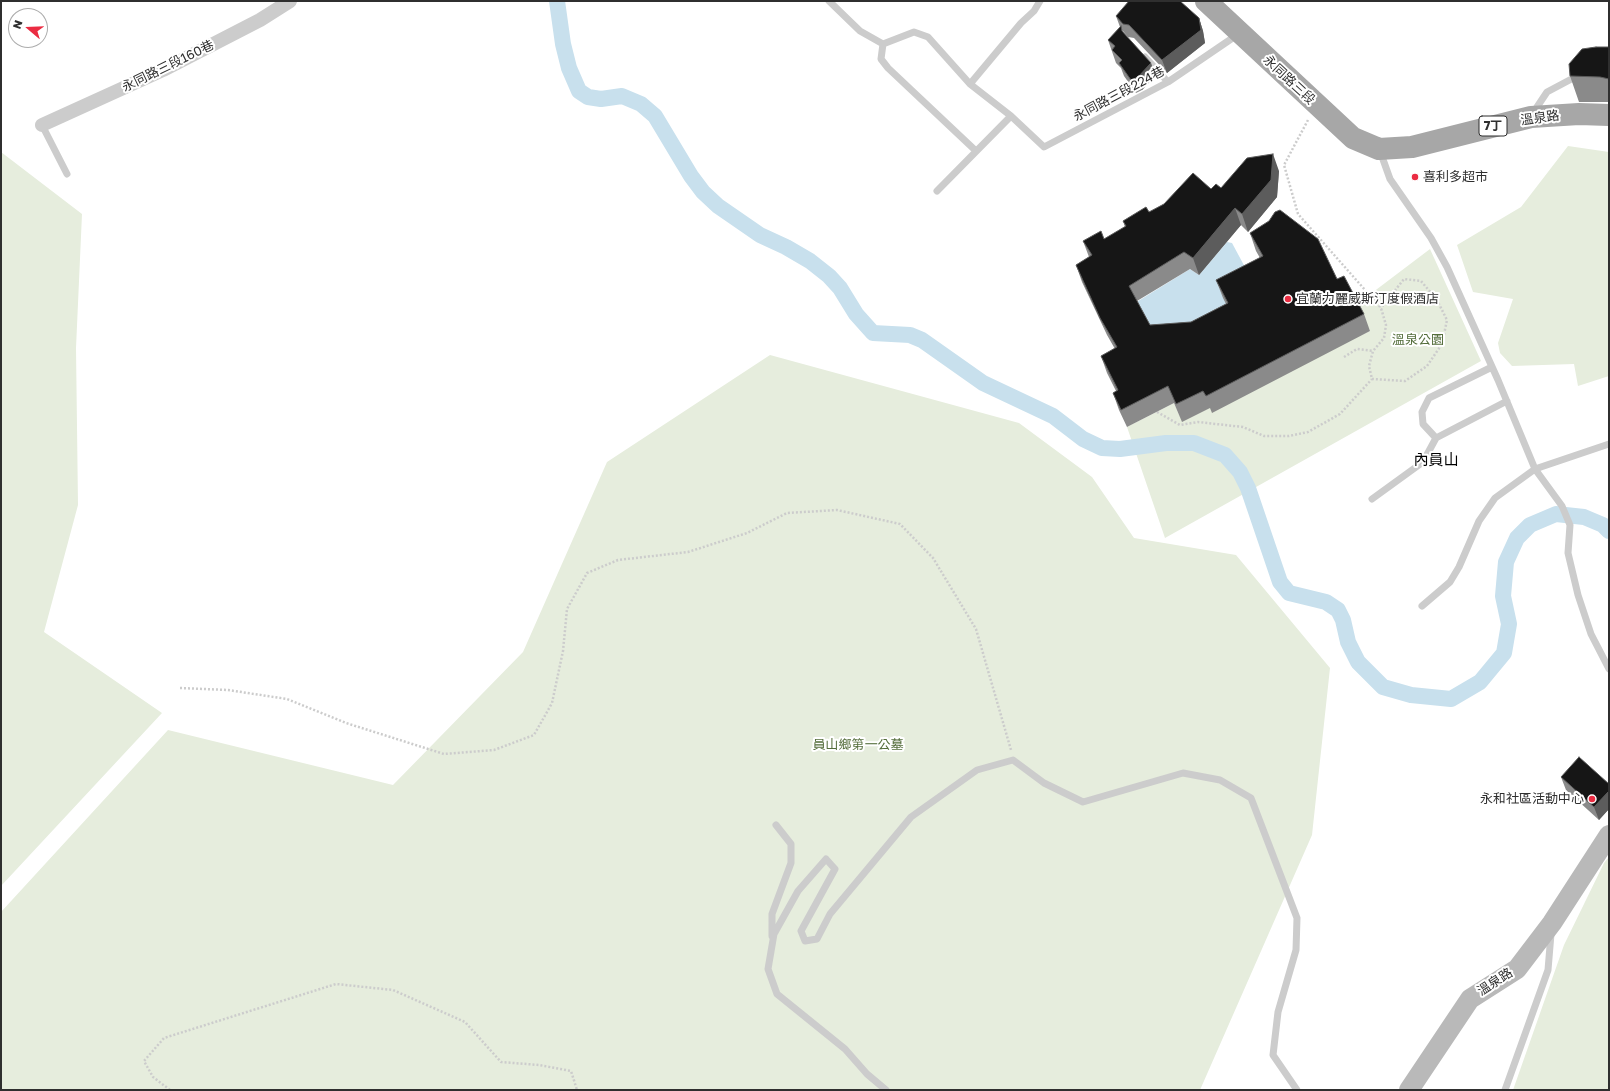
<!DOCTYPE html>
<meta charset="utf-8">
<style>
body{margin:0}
#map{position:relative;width:1610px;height:1091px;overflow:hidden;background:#fff;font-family:"Golos Text",sans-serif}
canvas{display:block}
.frame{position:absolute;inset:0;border:2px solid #2f2f2f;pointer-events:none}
.north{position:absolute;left:8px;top:8px;width:40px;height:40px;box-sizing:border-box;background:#fff;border:1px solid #acacac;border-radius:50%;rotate:289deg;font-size:11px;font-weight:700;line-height:16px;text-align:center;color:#2f2f2f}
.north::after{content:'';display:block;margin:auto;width:14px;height:18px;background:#eb2c42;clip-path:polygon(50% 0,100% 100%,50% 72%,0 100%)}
</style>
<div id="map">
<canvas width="1610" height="1091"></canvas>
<div class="frame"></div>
<div class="north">N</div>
</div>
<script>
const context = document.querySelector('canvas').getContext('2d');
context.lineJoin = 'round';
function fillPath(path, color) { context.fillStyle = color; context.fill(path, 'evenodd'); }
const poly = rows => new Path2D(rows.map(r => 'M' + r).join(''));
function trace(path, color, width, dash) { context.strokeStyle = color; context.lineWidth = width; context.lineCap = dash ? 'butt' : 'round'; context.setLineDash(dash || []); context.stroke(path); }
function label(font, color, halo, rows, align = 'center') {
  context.font = font + ' "Golos Text","Noto Sans TC",sans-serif'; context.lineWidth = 4; context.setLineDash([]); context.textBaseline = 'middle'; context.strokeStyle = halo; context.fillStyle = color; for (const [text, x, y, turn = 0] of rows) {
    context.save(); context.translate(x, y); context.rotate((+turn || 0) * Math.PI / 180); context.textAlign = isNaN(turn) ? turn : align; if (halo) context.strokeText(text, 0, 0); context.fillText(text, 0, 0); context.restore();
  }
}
fillPath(poly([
 [1568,146,1609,152,1609,376,1578,386,1574,364,1512,366,1500,353,1498,343,1513,299,1473,292,1457,245,1521,207],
 [1,152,82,214,76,348,78,505,44,632,162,713,1,886],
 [1430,249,1481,361,1165,538,1127,427,1174,403,1182,421,1370,331,1356,305],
 [770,355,1019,423,1092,477,1134,538,1236,555,1330,668,1312,835,1200,1090,1,1090,1,912,168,730,393,785,523,652,607,462],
 [1609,857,1609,1090,1513,1090,1564,945,1604,863]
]), '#e6eddd');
fillPath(poly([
 [1227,242,1232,243,1253,282,1234,320,1156,343,1135,303,1190,269,1199,275]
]), '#c8e0ed');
trace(poly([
 [557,1,563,44,569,68,579,91,588,97,601,99,622,96,641,104,655,116,691,176,703,192,718,206,760,235,786,247,810,261,829,276,840,288,856,314,873,333,910,335,922,340,983,383,1053,416,1083,439,1102,448,1120,449,1166,443,1194,443,1225,455,1240,472,1248,488,1280,582,1289,593,1326,602,1338,610,1343,620,1348,642,1358,662,1383,687,1411,695,1451,699,1480,682,1504,653,1509,624,1503,596,1506,562,1517,538,1530,525,1556,514,1584,517,1603,525,1609,531]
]), '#c8e0ed', 16);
trace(poly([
 [1308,120,1284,165,1298,214,1381,308,1386,325,1384,338,1373,351,1369,366,1372,379,1405,381,1427,366,1442,344,1447,320,1437,300,1421,281,1404,279,1381,308],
 [1344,357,1357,349,1373,351],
 [1157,412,1180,425,1198,422,1243,427,1264,436,1289,436,1308,432,1340,414,1372,379],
 [180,688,228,690,287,699,346,723,444,754,494,750,534,735,552,703,563,651,567,609,587,573,618,560,688,552,747,533,787,513,837,510,900,524,933,558,976,629,1011,750],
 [170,1090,153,1077,144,1061,164,1038,336,984,393,990,465,1022,501,1062,539,1065,571,1071,577,1090]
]), '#ccc', 2.5, [2, 2]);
trace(poly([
 [829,1,860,31,883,44],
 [883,44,914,32,928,37,970,84,1011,116,1044,147,1168,82,1237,35],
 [883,44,881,59,888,68,976,151],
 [1145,57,1168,82],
 [970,84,1021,23,1034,11,1040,1],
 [1533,113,1547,92,1579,75],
 [42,125,67,174],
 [1380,151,1390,179,1431,238,1447,267,1498,380,1535,469,1562,506,1570,525,1568,553,1578,595,1591,634,1609,669],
 [937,191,1011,116],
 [1436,438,1423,424,1422,412,1429,398,1492,367],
 [1372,499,1423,462,1436,438,1507,401],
 [1422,606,1450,582,1459,567,1479,521,1495,498,1535,469,1609,444],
 [772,936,772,914,791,863,791,844,776,825],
 [886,1090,867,1074,845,1049,777,994,768,969,774,934,798,891,826,859,835,869,801,931,805,941,817,939,830,914,911,817,977,770,1013,760,1044,783,1083,802,1183,773,1220,780,1251,798,1297,918,1296,950,1278,1012,1273,1055,1297,1090],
 [1505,1090,1548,970,1551,934]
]), '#ccc', 7);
trace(poly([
 [42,125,163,70,260,20,290,1]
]), '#ccc', 14);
trace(poly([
 [1409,1090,1470,999,1517,969,1552,923,1609,835]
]), '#b9b9b9', 20);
trace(poly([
 [1206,1,1353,138,1379,149,1412,147,1531,117,1579,114,1609,115]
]), '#a7a7a7', 22);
fillPath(poly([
 [1116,16,1199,18,1203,31,1205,43,1167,73,1134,38,1128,37,1122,30,1123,33,1151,63,1155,76,1142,90,1136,93,1124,76,1121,68,1116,63,1108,40,1120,27],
 [1609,47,1609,102,1579,102,1570,76],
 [1279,171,1277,197,1248,232,1241,225,1199,275,1190,269,1137,301,1150,325,1191,322,1226,304,1223,298,1216,280,1260,258,1256,251,1250,233,1337,279,1364,314,1370,331,1212,413,1210,408,1182,422,1174,403,1127,427,1119,410,1113,393,1116,391,1107,373,1101,356,1115,349,1107,335,1082,282,1076,265,1089,257,1083,241,1104,239,1125,227,1123,221,1149,212,1211,189,1221,188],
 [1561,777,1609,784,1609,809,1599,820,1566,790]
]), '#8a8a8a');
fillPath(poly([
 [1199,18,1203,31,1205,43,1167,73,1162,60],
 [1151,63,1155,76,1142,90,1138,77],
 [1273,154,1279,171,1277,197,1248,232,1242,214],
 [1235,208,1241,225,1199,275,1193,258],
 [1609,791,1609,809,1599,820,1594,807]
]), '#5c5c5c');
const building = poly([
 [1129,1,1180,1,1199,18,1201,30,1162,60,1129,25,1123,24,1116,16,1129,1],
 [1121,26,1122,31,1151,63,1138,77,1131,80,1119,63,1122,60,1112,50,1115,46,1108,40,1121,26],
 [1596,47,1609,47,1609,79,1600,77,1570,76,1569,64,1582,49,1596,47],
 [1273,154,1271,180,1242,214,1235,208,1193,258,1184,252,1129,286,1150,325,1191,322,1228,303,1216,280,1263,256,1250,233,1269,221,1275,212,1280,210,1318,239,1337,279,1344,276,1364,314,1206,396,1203,391,1176,404,1168,386,1121,410,1113,393,1118,390,1101,356,1117,347,1100,318,1076,265,1092,255,1083,241,1101,231,1104,239,1126,226,1123,221,1146,207,1149,212,1164,204,1193,173,1211,189,1216,184,1221,188,1247,158,1273,154],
 [1579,757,1609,784,1609,791,1594,807,1561,777,1579,757]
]);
fillPath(building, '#161616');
trace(building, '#5c5c5c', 1);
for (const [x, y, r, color] of [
 [1415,177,4,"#eb2c42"],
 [1288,299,4,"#eb2c42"],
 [1592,799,4,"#eb2c42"]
]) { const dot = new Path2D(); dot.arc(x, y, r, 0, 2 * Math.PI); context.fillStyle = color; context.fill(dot); trace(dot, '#fff', 1.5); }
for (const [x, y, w] of [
 [1493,126,28]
]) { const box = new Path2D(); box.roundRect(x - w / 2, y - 10, w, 20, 3); context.fillStyle = '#fff'; context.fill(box); trace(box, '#2f2f2f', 1); }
label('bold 12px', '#2f2f2f', null, [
 ["7丁",1493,126]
]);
label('13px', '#2f2f2f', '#fff', [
 ["永同路三段160巷",168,66,-26],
 ["永同路三段",1289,80,43],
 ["永同路三段224巷",1119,94,-28],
 ["溫泉路",1540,118,-8],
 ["溫泉路",1495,982,-33]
]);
label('13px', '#2f2f2f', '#fff', [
 ["喜利多超市",1423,177],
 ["宜蘭力麗威斯汀度假酒店",1296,299],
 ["永和社區活動中心",1584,799,"right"]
], 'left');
label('13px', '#546d3b', '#fff', [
 ["溫泉公園",1418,340],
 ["員山鄉第一公墓",858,745]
]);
label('15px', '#000', '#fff', [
 ["內員山",1436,460]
]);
</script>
